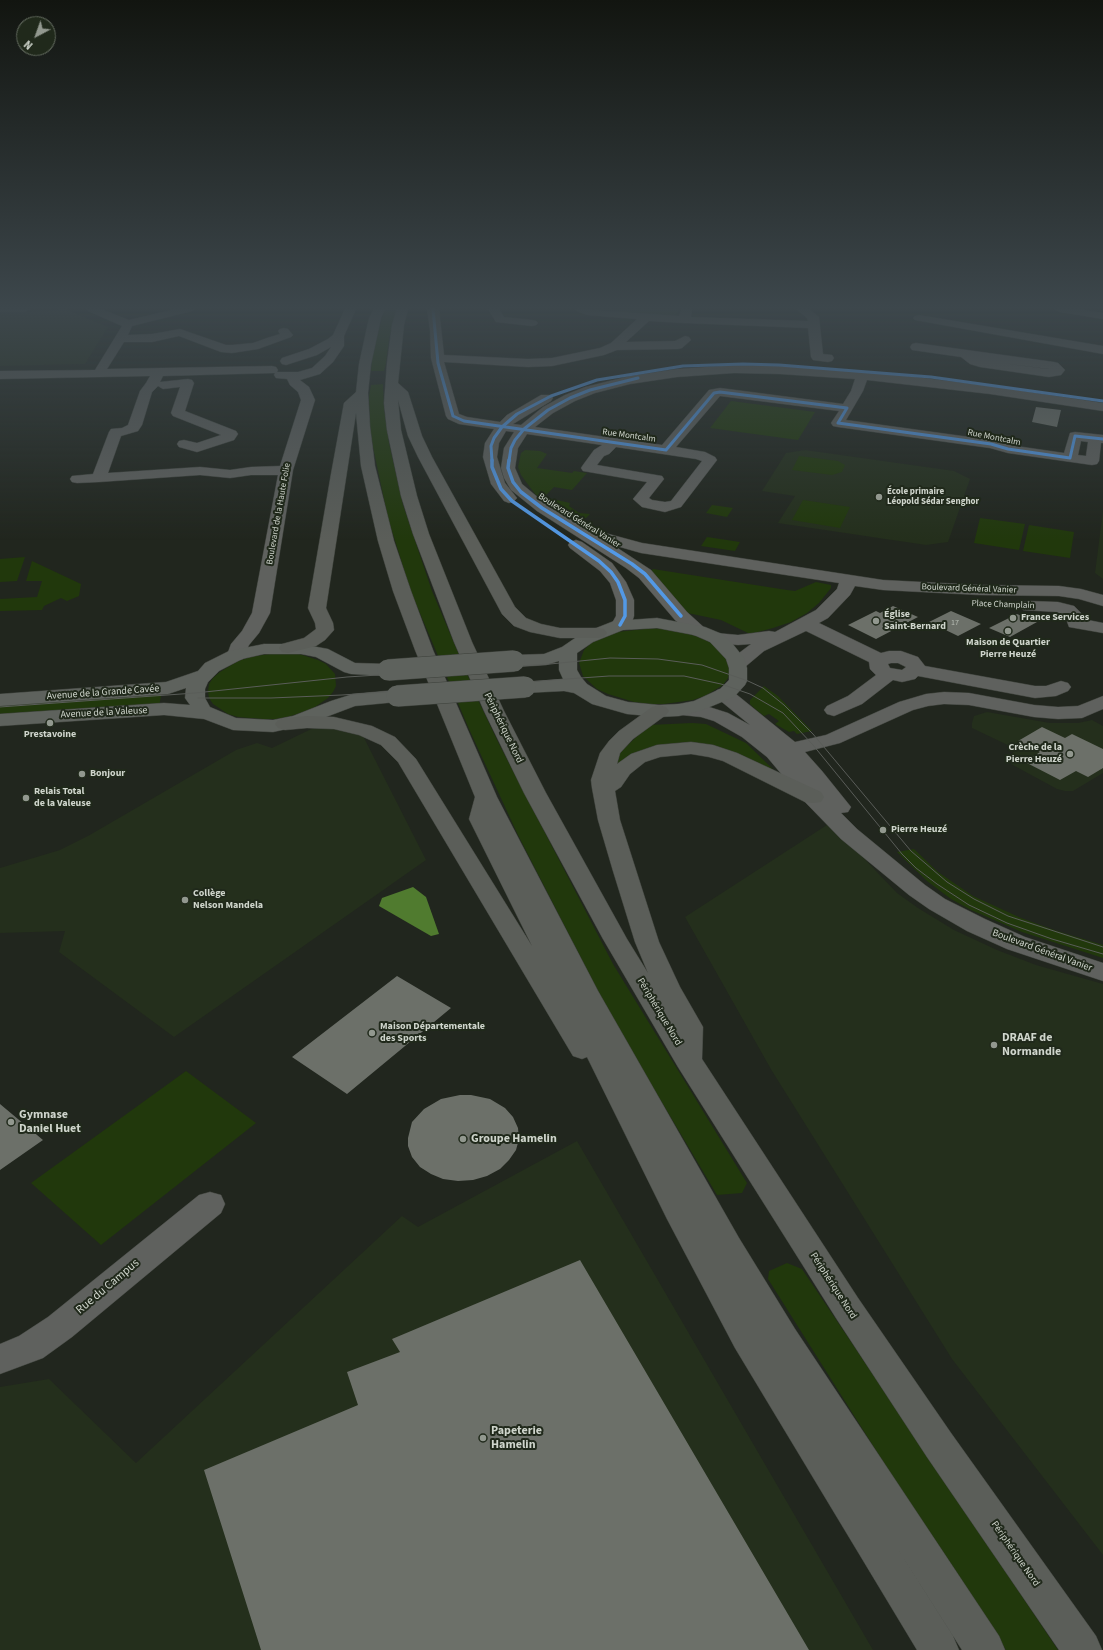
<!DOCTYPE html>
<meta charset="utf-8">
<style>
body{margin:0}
#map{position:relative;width:1103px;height:1650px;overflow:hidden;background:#21261e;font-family:"Source Sans 3",sans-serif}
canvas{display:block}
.north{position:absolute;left:16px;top:16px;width:40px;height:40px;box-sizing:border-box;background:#20291b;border:1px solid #666e62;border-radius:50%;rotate:221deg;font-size:11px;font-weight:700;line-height:16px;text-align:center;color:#cfd5cc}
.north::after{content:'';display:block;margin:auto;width:14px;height:18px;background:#92988f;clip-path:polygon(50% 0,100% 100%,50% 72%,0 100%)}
</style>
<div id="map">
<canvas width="1103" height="1650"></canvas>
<div class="north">N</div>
</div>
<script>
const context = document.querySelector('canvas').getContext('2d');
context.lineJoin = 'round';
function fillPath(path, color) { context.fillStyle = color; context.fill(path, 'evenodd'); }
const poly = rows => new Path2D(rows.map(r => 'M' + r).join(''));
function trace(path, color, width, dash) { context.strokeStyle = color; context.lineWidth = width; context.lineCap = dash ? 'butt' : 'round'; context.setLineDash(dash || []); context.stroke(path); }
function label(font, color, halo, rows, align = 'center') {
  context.font = font + ' "Source Sans 3",sans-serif'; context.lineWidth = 4; context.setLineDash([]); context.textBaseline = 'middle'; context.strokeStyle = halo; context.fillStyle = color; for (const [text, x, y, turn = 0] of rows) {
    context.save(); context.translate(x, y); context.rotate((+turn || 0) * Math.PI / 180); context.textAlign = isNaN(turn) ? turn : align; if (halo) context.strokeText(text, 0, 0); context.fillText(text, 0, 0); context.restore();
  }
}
fillPath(poly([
 [61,309,65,309,108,327,85,364,0,366,0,312,48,311],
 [805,450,954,471,970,479,948,542,926,545,778,523,795,496,762,491,786,453],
 [1103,511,1103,579,1095,573],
 [987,712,1050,723,1078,723,1092,720,1103,726,1103,773,1073,791,1065,791,1057,789,1011,764,1009,757,1016,749,972,728,972,723,974,716],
 [332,719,361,732,426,860,174,1037,59,952,65,931,0,933,0,868,60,850,88,836,236,750,257,743,272,748],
 [830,823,897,893,918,908,954,930,997,950,1036,965,1103,984,1103,1555,952,1359,772,1071,685,917],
 [577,1141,873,1650,0,1650,0,1387,49,1379,136,1463,402,1216,418,1227]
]), '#242f1c');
fillPath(poly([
 [385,309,397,309,389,339,386,363,384,371,371,371,373,346],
 [591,309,678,309,678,312,675,316,665,317],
 [383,384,384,408,389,443,403,505,432,591,479,702,499,744,613,964,747,1183,742,1193,717,1195,635,1057,600,995,518,835,469,729,411,592,388,518,373,447,370,428,369,396,371,385],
 [731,401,800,410,815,412,798,440,710,428],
 [525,450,540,451,547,454,537,468,572,473,574,471,587,473,572,490,554,487,544,497,570,503,569,506,579,513,590,514,586,518,579,519,569,517,558,512,535,494,521,475,518,467,521,453],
 [799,456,838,461,845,465,842,472,832,475,792,470],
 [803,500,850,507,840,528,792,520],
 [712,505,733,508,727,517,706,513],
 [980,518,1025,524,1019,550,974,543],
 [1029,525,1074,532,1070,558,1023,551],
 [707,537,740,542,735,551,701,546],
 [25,557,17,581,0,582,0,559],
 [32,561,81,584,79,596,67,601,61,598,44,606,42,610,0,611,0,599,37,597,42,581,26,581],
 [653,569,787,590,795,591,816,582,831,585,831,588,819,603,807,613,791,622,773,628,754,633,748,633,721,620,683,612,651,571],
 [654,628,667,629,693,634,714,644,727,657,730,671,728,678,723,685,705,696,693,700,664,704,649,704,634,702,608,694,597,689,583,676,579,663,584,650,590,644,597,639,617,632],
 [275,653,299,654,318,660,326,664,335,674,336,686,333,692,328,698,312,709,288,717,276,719,263,719,238,717,228,714,213,704,209,698,208,691,209,684,213,678,220,672,238,661,250,657],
 [764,686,778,696,812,731,797,734,794,731,789,732,775,724,779,721,769,714,764,716,754,708,750,704,750,700],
 [162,690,159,707,0,716,0,704],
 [692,723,706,724,746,743,778,774,710,747,679,743,654,747,616,767,615,757,649,725],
 [914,849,938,872,973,896,1021,918,1057,931,1103,945,1103,958,1022,932,971,910,951,899,927,881,897,852],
 [186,1071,256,1123,101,1245,31,1183],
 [787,1263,802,1269,1058,1650,1006,1650,894,1479,768,1279,769,1271]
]), '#21380c');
fillPath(poly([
 [413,887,426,897,439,934,431,936,379,906,382,898]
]), '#507b2f');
fillPath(poly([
 [1036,407,1061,410,1057,427,1032,422],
 [893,606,918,617,876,639,848,625,876,611,880,613],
 [951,611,981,624,958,636,929,622],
 [1017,614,1037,622,1010,637,989,628],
 [1042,727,1065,738,1072,734,1103,749,1103,768,1088,777,1076,771,1060,780,1025,762,1040,752,1018,741],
 [397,976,451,1008,347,1094,292,1057],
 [460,1095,471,1095,490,1099,505,1108,513,1117,518,1128,519,1139,516,1150,509,1160,500,1169,487,1176,473,1180,458,1181,443,1179,431,1174,420,1167,412,1157,408,1146,408,1138,412,1122,424,1109,441,1099],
 [0,1104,43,1140,0,1170],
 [580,1260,809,1650,261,1650,204,1470,358,1405,347,1372,400,1352,392,1339]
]), '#6c7069');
const minor = poly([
 [0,309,30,309,24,312,0,312,0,309],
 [87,309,101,309,129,320,176,309,194,309,192,311,132,326,128,335,152,334,180,329,226,345,232,345,253,343,267,338,280,334,278,331,280,329,284,328,288,329,293,335,291,337,258,349,232,353,221,352,179,336,152,342,124,342,107,369,272,366,276,367,278,370,277,372,298,372,312,368,325,356,331,347,317,355,286,365,282,364,280,361,282,358,309,349,328,339,333,335,345,309,356,309,344,336,344,346,333,362,320,374,300,380,309,387,315,400,293,470,270,613,259,633,249,645,243,659,236,661,229,659,227,655,231,644,242,631,252,613,278,475,251,475,230,478,200,475,99,482,77,483,72,482,70,479,72,476,93,474,109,432,111,429,122,428,128,425,140,391,146,383,150,376,0,379,0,371,95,370,122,326,88,311,87,309],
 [275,373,274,375,276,378,287,379,290,385,298,392,301,400,280,466,251,467,230,470,200,467,108,473,121,436,138,431,142,425,152,392,158,386,163,389,180,387,171,413,173,416,221,435,197,443,184,440,179,441,177,444,179,447,197,452,234,440,238,434,236,431,185,411,194,383,192,380,188,379,160,382,163,376,275,373],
 [427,309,439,309,444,355,528,359,552,358,600,348,611,343,637,319,587,315,577,311,576,309,679,316,682,309,692,309,691,317,808,321,807,318,796,309,809,309,819,317,823,354,832,355,834,358,832,361,828,362,813,360,811,357,808,328,684,323,649,321,626,342,675,341,685,336,689,337,691,340,682,348,678,349,617,350,604,355,552,366,528,367,444,362,459,414,467,417,500,422,507,415,541,395,551,395,553,398,551,401,513,424,521,425,543,407,565,395,585,387,630,376,677,369,734,365,780,366,899,375,990,386,1103,403,1103,411,990,394,867,380,863,391,846,420,991,440,1009,445,1064,453,1070,433,1075,432,1103,435,1103,443,1101,443,1099,461,1097,464,1092,465,1008,453,990,448,838,427,833,426,831,423,839,411,720,396,676,447,705,452,715,457,717,460,681,507,665,512,642,507,633,499,647,482,583,471,581,468,583,465,594,450,602,445,527,434,518,448,515,468,522,484,547,505,598,536,605,533,642,543,883,580,980,585,1059,586,1081,589,1103,595,1103,606,1079,599,1059,596,980,595,883,590,855,586,850,595,828,618,819,623,881,653,889,651,901,651,918,657,925,666,1035,686,1046,686,1061,681,1068,683,1071,687,1068,691,1056,696,1035,698,918,676,915,679,902,682,893,680,862,704,834,716,827,714,824,710,827,706,848,696,876,675,870,669,869,662,806,631,764,651,745,667,738,669,731,667,729,663,731,659,751,644,738,645,716,643,710,642,707,638,710,634,716,633,738,635,769,631,775,632,816,610,837,589,839,583,641,553,613,545,651,570,687,612,708,631,705,635,699,636,693,635,675,620,639,578,626,568,537,511,511,490,504,478,501,468,504,448,514,432,506,431,499,443,497,457,505,483,517,498,514,501,509,503,504,501,491,484,483,457,485,443,494,429,459,424,448,419,446,416,431,358,430,330,427,309],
 [734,373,780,374,855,379,851,391,843,404,720,388,709,390,662,445,535,427,553,413,575,401,595,393,630,384,677,377,734,373],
 [1081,441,1088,442,1086,456,1078,455,1081,441],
 [616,447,696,459,702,461,671,501,665,502,652,500,649,498,664,479,662,476,597,465,604,456,609,454,616,447],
 [891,663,898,663,906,667,902,670,890,668,888,664,891,663],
 [488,309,499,309,504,317,532,320,536,321,538,323,536,325,532,326,496,322,488,309],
 [1054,309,1078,309,1103,313,1103,319,1060,312,1054,309],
 [919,315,1103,346,1103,354,915,320,913,318,915,316,919,315],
 [916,343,1054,362,1058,363,1065,370,1061,375,1049,377,980,367,970,364,961,357,912,350,910,347,912,344,916,343],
 [1002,363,1047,369,1050,369,1049,369,1002,363],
 [576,540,582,542,612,563,626,582,634,600,634,616,632,622,626,629,620,630,614,629,611,625,616,616,616,600,610,583,600,571,570,548,568,545,570,542,576,540],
 [1029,601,1058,602,1074,606,1082,614,1083,619,1103,623,1103,633,1069,627,1065,616,1057,612,1023,610,1020,606,1023,602,1029,601],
 [724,688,731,690,795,742,826,735,899,702,926,694,944,692,969,693,1034,705,1058,707,1078,706,1103,696,1103,709,1082,718,1058,719,1034,717,969,705,944,704,928,706,913,710,840,743,805,752,822,771,851,807,848,812,841,813,857,829,925,885,945,899,985,919,1025,937,1103,963,1103,981,1007,949,967,931,929,909,909,895,841,839,805,802,767,757,742,737,714,721,701,717,672,714,669,710,672,706,679,704,703,705,728,713,750,725,717,698,714,694,717,690,724,688],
 [210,1192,221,1195,225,1204,221,1213,72,1337,43,1358,0,1374,0,1344,19,1336,48,1317,199,1195,210,1192]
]);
const major = poly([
 [657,618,705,627,722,634,732,643,744,658,747,668,747,681,745,685,734,697,700,711,679,716,659,717,627,714,592,704,574,693,564,691,525,693,518,691,515,687,518,683,563,679,559,670,559,661,546,665,514,667,507,665,505,661,507,657,514,655,544,654,562,647,581,634,614,621,657,618],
 [657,628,694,635,710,642,726,659,729,668,729,680,720,689,694,701,679,704,659,705,628,702,606,696,587,684,581,677,577,670,577,653,593,642,623,630,657,628],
 [264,644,301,644,328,649,355,663,388,664,395,666,397,670,395,674,388,676,351,674,344,672,316,657,301,654,264,654,242,659,219,671,208,682,205,689,205,698,210,707,236,718,273,720,293,716,331,701,353,694,397,690,404,692,407,696,404,700,397,702,355,706,305,725,273,732,233,730,204,719,164,715,0,726,0,714,164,703,190,705,185,698,186,688,168,694,0,706,0,694,166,682,198,671,205,663,229,651,264,644]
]);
const highway = poly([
 [374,309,385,309,381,318,371,364,368,393,370,427,375,466,394,541,411,591,433,650,497,797,598,991,739,1238,795,1329,999,1636,1005,1650,962,1650,885,1529,953,1636,959,1650,917,1650,735,1348,667,1219,587,1057,582,1059,573,1056,398,762,381,745,359,735,334,729,307,728,285,730,278,728,275,724,278,720,285,718,307,716,334,717,372,726,395,737,416,759,532,946,469,819,475,797,415,650,393,591,378,541,361,466,356,413,326,608,333,623,334,630,325,640,316,646,288,653,282,652,279,648,282,644,304,638,316,629,315,623,308,608,331,474,344,403,356,392,359,364,369,318,374,309],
 [397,309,408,309,404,325,398,383,408,392,422,436,432,457,515,607,526,618,541,624,560,628,598,628,604,629,607,633,604,637,598,638,560,638,530,632,514,626,502,614,418,457,408,436,398,400,401,430,417,496,429,534,472,642,504,711,546,793,627,939,648,973,635,942,613,871,598,820,592,788,591,780,600,753,609,741,619,731,652,707,659,705,666,707,669,711,666,715,633,739,620,753,617,764,631,754,657,745,691,742,713,745,737,753,821,792,824,797,821,802,813,803,805,802,723,761,709,757,691,754,660,757,645,762,630,774,621,787,615,791,620,820,659,942,680,987,703,1027,702,1059,858,1298,951,1433,1096,1636,1102,1650,1059,1650,927,1457,836,1318,678,1067,603,939,524,793,484,711,454,642,413,534,401,496,387,430,384,403,387,363,392,325,397,309]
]);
trace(minor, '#3d413b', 1);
trace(major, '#3d413b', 1);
trace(highway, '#3d413b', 1);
fillPath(minor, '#5f615e');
fillPath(major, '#5e625d');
fillPath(highway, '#5b5e59');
trace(poly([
 [198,698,271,698,342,695,609,676,684,676,721,684,750,694,783,713,813,745,902,854,916,868,937,884,969,905,1007,923,1052,939,1103,954],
 [0,707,195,693,347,677,550,664,610,658,658,659,702,665,748,681,763,688,784,705,813,734,911,851,947,882,974,899,1008,916,1103,947]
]), '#5a5d59', 1);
const majorBridge = poly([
 [388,670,514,661],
 [397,696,525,687]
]);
trace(majorBridge, '#3d413b', 22, []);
trace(majorBridge, '#5e625d', 21);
trace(poly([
 [433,309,438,363,453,416,464,421,666,450,714,393,720,392,847,408,838,423,991,444,1008,449,1070,458,1075,436,1103,439],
 [492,461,491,446,494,438,502,427,517,414,551,396,597,380,683,366,743,364,779,365,931,377,1103,401],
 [509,461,511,448,515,440,524,429,548,410,570,398,590,390,638,378]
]), '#5399e6', 3);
trace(poly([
 [492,460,492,467,501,489,512,501,599,561,611,572,618,582,625,600,625,616,620,625],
 [509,460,508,468,513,482,521,492,542,508,632,564,645,574,681,616]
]), '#5399e6', 3.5);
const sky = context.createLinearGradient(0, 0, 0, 540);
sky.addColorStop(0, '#121510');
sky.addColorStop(0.57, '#3d474c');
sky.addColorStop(1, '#3d474c00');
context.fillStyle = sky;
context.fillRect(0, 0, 1103, 540);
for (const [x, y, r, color] of [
 [879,497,4,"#92988f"],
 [1013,618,4,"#92988f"],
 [876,621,4,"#92988f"],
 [1008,631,4,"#92988f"],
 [50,723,4,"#92988f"],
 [1070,754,4,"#92988f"],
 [82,774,4,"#92988f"],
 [26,798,4,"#92988f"],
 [883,830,4,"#92988f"],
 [185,900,4,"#92988f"],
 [372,1033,4,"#92988f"],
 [994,1045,4,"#92988f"],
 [11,1122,4,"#92988f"],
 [463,1139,4,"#92988f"],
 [483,1438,4,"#92988f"]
]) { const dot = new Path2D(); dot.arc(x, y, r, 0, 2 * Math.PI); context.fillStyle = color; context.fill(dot); trace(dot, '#20291b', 1.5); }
label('8px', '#b6bcb3', null, [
 ["17",955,623]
]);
label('9px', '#cfd5cc', '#20291b', [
 ["Rue Montcalm",629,436,8],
 ["Rue Montcalm",994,438,11],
 ["Boulevard de la Haute Folie",279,514,-80],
 ["Boulevard Général Vanier",579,521,32],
 ["Boulevard Général Vanier",969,589,2],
 ["Place Champlain",1003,605,2]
]);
label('bold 9px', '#cfd5cc', '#20291b', [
 ["École primaire",887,492],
 ["Léopold Sédar Senghor",887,502]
], 'left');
label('bold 10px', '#cfd5cc', '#20291b', [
 ["Église",884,615],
 ["Saint-Bernard",884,627],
 ["France Services",1021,618],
 ["Maison de Quartier",1008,643,"center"],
 ["Pierre Heuzé",1008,655,"center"],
 ["Prestavoine",50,735,"center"],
 ["Crèche de la",1062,748,"right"],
 ["Pierre Heuzé",1062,760,"right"],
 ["Bonjour",90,774],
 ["Relais Total",34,792],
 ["de la Valeuse",34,804],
 ["Pierre Heuzé",891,830],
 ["Collège",193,894],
 ["Nelson Mandela",193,906],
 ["Maison Départementale",380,1027],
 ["des Sports",380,1039]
], 'left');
label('10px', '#cfd5cc', '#20291b', [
 ["Avenue de la Grande Cavée",103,693,-4],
 ["Avenue de la Valeuse",104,713,-3],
 ["Périphérique Nord",503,728,64],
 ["Boulevard Général Vanier",1042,951,20],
 ["Périphérique Nord",659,1012,59],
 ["Périphérique Nord",833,1286,57],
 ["Périphérique Nord",1015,1554,55]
]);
label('bold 12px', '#cfd5cc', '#20291b', [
 ["DRAAF de",1002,1038],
 ["Normandie",1002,1052],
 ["Gymnase",19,1115],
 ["Daniel Huet",19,1129],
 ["Groupe Hamelin",471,1139],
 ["Papeterie",491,1431],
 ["Hamelin",491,1445]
], 'left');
label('12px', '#cfd5cc', '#20291b', [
 ["Rue du Campus",108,1287,-40]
]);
</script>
